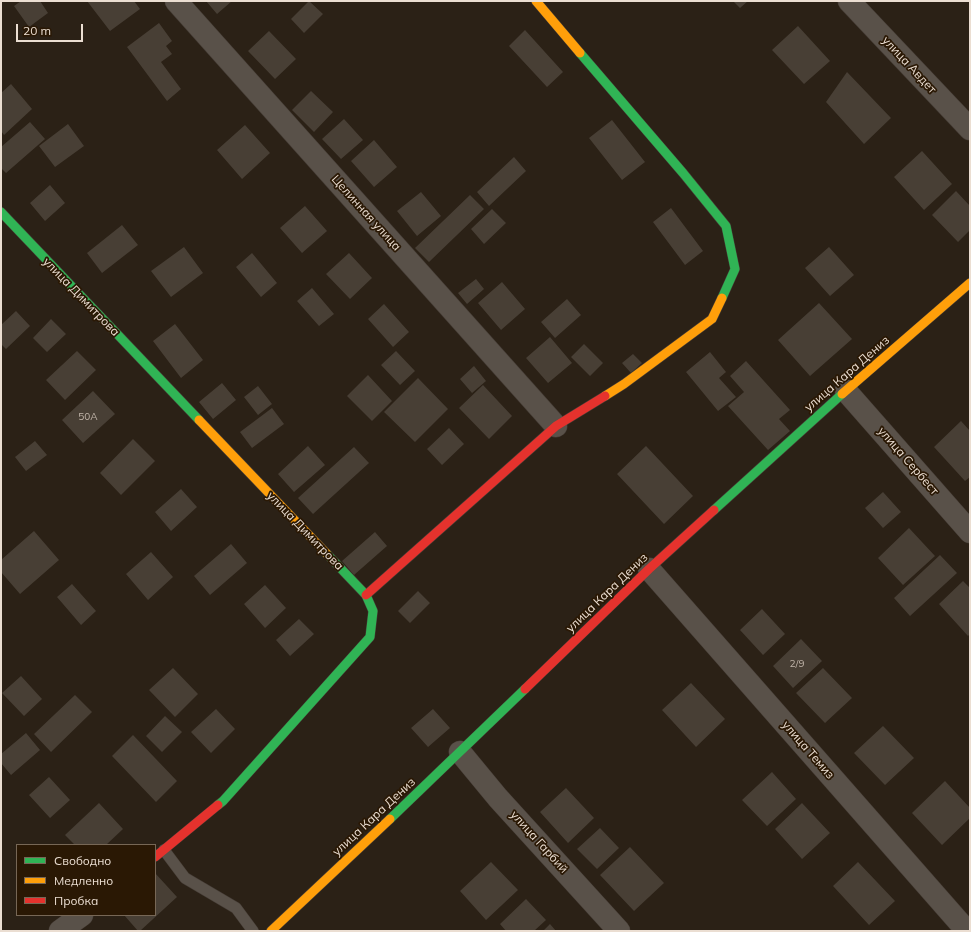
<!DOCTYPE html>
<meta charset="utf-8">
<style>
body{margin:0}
#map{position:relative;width:971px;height:932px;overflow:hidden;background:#2b2116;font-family:Mulish,sans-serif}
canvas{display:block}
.frame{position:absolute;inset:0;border:2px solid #ebded2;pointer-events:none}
.legend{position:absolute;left:16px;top:844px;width:140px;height:72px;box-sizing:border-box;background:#2a1804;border:1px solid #776756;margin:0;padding:5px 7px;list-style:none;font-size:12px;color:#ebded2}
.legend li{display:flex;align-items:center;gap:8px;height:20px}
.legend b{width:20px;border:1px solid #776756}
.scale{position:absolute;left:16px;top:24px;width:67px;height:18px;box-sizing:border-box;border:2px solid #ebded2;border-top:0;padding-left:5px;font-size:12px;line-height:14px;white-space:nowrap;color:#ebded2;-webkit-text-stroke:3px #2a1804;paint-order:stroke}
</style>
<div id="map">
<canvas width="971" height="932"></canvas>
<div class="frame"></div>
<ul class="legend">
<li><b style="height:5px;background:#30b455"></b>Свободно</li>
<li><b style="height:5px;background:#ff9f0a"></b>Медленно</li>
<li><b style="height:5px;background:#e5322d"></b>Пробка</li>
</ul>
<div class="scale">20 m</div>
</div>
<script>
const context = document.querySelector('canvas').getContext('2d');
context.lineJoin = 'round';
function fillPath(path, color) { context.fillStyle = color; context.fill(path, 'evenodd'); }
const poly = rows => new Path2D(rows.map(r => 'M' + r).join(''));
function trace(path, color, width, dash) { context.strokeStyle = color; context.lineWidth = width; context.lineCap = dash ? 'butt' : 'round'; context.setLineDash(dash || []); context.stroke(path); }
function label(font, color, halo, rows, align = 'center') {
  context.font = font + ' Mulish,sans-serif'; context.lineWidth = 3.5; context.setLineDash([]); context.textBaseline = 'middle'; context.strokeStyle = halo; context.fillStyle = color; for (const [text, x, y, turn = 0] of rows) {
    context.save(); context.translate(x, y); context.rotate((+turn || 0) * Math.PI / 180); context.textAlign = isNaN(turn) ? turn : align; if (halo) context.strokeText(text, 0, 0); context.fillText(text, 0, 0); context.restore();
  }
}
fillPath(poly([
 [21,1,40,1,48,13,29,27,14,6],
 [87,1,134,1,140,9,110,31],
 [206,1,232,1,217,14],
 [309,1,323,14,304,33,291,19],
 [733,1,748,1,740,8],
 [159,23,172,41,166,46,172,54,161,62,181,89,167,101,127,47],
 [798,26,830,61,804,84,772,50],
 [525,30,563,72,547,87,509,46],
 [269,31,296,59,275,79,248,51],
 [847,72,891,118,864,144,826,102],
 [11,84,32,109,4,135,1,131,1,93],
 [311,91,333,112,314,132,292,110],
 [344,119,363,140,341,159,322,139],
 [612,120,645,162,622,180,589,138],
 [30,122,45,139,6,173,1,168,1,147],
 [68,124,84,146,55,167,39,146],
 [245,125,270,153,242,179,217,150],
 [374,140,397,167,374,187,351,161],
 [922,151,952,184,924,210,894,177],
 [514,157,526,171,489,206,477,192],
 [50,185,65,203,45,221,30,203],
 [956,191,970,206,970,230,958,242,932,215],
 [421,192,441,216,417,236,397,211],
 [470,195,484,209,429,262,415,248],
 [305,206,327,231,302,253,280,228],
 [671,208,703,251,685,265,653,222],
 [492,209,506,223,484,244,471,229],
 [122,225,138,245,102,273,87,253],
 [184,247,203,273,171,297,151,271],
 [829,247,854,275,830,296,805,268],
 [252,253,277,283,261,297,236,267],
 [349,253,372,278,350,299,326,274],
 [476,279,484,289,467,304,458,293],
 [502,282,525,309,501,330,478,303],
 [312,288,334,314,319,326,297,301],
 [567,299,581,315,555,338,541,322],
 [819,303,852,339,810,376,778,340],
 [384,304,409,332,393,347,368,319],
 [16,311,30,326,6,349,1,344,1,325],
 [51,319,66,334,47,352,33,338],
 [175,324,203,360,181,378,153,341],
 [550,337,572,363,548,383,526,358],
 [584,344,603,363,590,376,571,357],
 [77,351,96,370,65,400,46,380],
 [396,351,415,371,400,385,381,365],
 [710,352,726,372,719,378,736,397,718,411,686,372],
 [633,354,642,363,631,373,622,363],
 [746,361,790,410,779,419,790,431,768,450,728,406,744,392,730,376],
 [474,366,486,381,472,393,460,379],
 [368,375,392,401,372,421,347,396],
 [418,378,448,409,415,442,384,412],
 [222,383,236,400,213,419,199,402],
 [483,385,512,416,489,439,459,408],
 [258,386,272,404,258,415,244,397],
 [93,391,115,414,83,443,62,420],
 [272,408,284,424,252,448,240,432],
 [961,421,970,431,970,477,965,481,934,447],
 [449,428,464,444,442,465,427,449],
 [133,439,155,461,121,495,100,473],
 [35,441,47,455,26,471,15,457],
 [308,446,325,465,294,492,278,474],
 [646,446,693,496,664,524,617,474],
 [354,447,369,463,313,514,298,498],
 [181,489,197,507,171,531,155,512],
 [883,492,901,512,883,528,865,508],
 [909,528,935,556,903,585,878,558],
 [34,531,59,560,20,594,1,572,1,560],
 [375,532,387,546,354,575,342,561],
 [231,544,247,563,210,595,194,576],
 [151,552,173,577,148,600,126,574],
 [940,555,957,573,910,616,894,598],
 [963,581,970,588,970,634,968,636,939,604],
 [72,584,96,611,81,625,57,597],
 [265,585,286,608,265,628,244,604],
 [418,591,430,603,410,623,398,611],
 [762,609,785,634,763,655,740,630],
 [299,619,314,634,290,656,276,640],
 [801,639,822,661,793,688,773,666],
 [173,668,198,694,175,717,149,690],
 [823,668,852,698,825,723,796,693],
 [21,676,42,699,24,716,2,693],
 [691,683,725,719,696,747,662,710],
 [75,695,92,712,51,752,34,734],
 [216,709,235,729,211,753,191,732],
 [433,709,450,728,428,747,411,728],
 [165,716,182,732,162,752,146,736],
 [883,726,914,758,885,785,854,753],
 [26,733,40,750,11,775,1,763,1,754],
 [133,735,177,781,156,802,112,756],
 [772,772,796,799,767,826,742,800],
 [49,777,70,800,50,818,29,795],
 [945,781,970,808,970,818,942,845,912,813],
 [566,788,594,818,568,843,540,812],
 [99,803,123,829,106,845,75,845,65,835],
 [802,803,830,833,802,859,775,829],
 [600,828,619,848,597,869,577,849],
 [630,847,664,883,634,911,600,875],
 [491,862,518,890,486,920,460,891],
 [858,862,895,901,869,925,833,886],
 [155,873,177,897,140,931,138,931,124,915,155,915],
 [526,899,546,920,534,931,506,931,500,924],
 [550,924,556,931,543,931]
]), '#483f35');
const lane = poly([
 [164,850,185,878,236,908,253,931]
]);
const street = poly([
 [176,1,556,426],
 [849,1,970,129],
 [846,391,970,532],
 [649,569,967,931],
 [460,752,498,798,619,931],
 [60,931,82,915]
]);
const fast = poly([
 [580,53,683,173,726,226,735,269,722,298],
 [1,212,199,420],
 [714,510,842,394],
 [218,805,223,801,370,637,373,611,366,595,327,554],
 [390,819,525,689]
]);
const slow = poly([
 [536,1,580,53],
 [842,394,970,283],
 [605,396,624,384,712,319,722,298],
 [199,420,327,554],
 [271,931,390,819]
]);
const jam = poly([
 [366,595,556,426,605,396],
 [525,689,649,569,714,510],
 [155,857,218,805]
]);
trace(lane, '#463d36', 12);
trace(street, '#463d36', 23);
trace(fast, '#463d36', 10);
trace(slow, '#463d36', 10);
trace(jam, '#463d36', 10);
trace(lane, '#595149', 11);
trace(street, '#595149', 22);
trace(fast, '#30b455', 9);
trace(slow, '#ff9f0a', 9);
trace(jam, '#e5322d', 9);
label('10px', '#c2b6ab', null, [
 ["50А",88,417],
 ["2/9",797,664]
]);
label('12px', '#ebded2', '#2a1804', [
 ["улица Авдет",909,65,47],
 ["Целинная улица",366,213,48],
 ["улица Димитрова",81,297,46],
 ["улица Кара Дениз",847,374,-41],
 ["улица Сербест",908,461,49],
 ["улица Димитрова",305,531,46],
 ["улица Кара Дениз",607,593,-44],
 ["улица Темиз",808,750,49],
 ["улица Кара Дениз",374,817,-43],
 ["улица Гарбий",539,842,48]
]);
</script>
